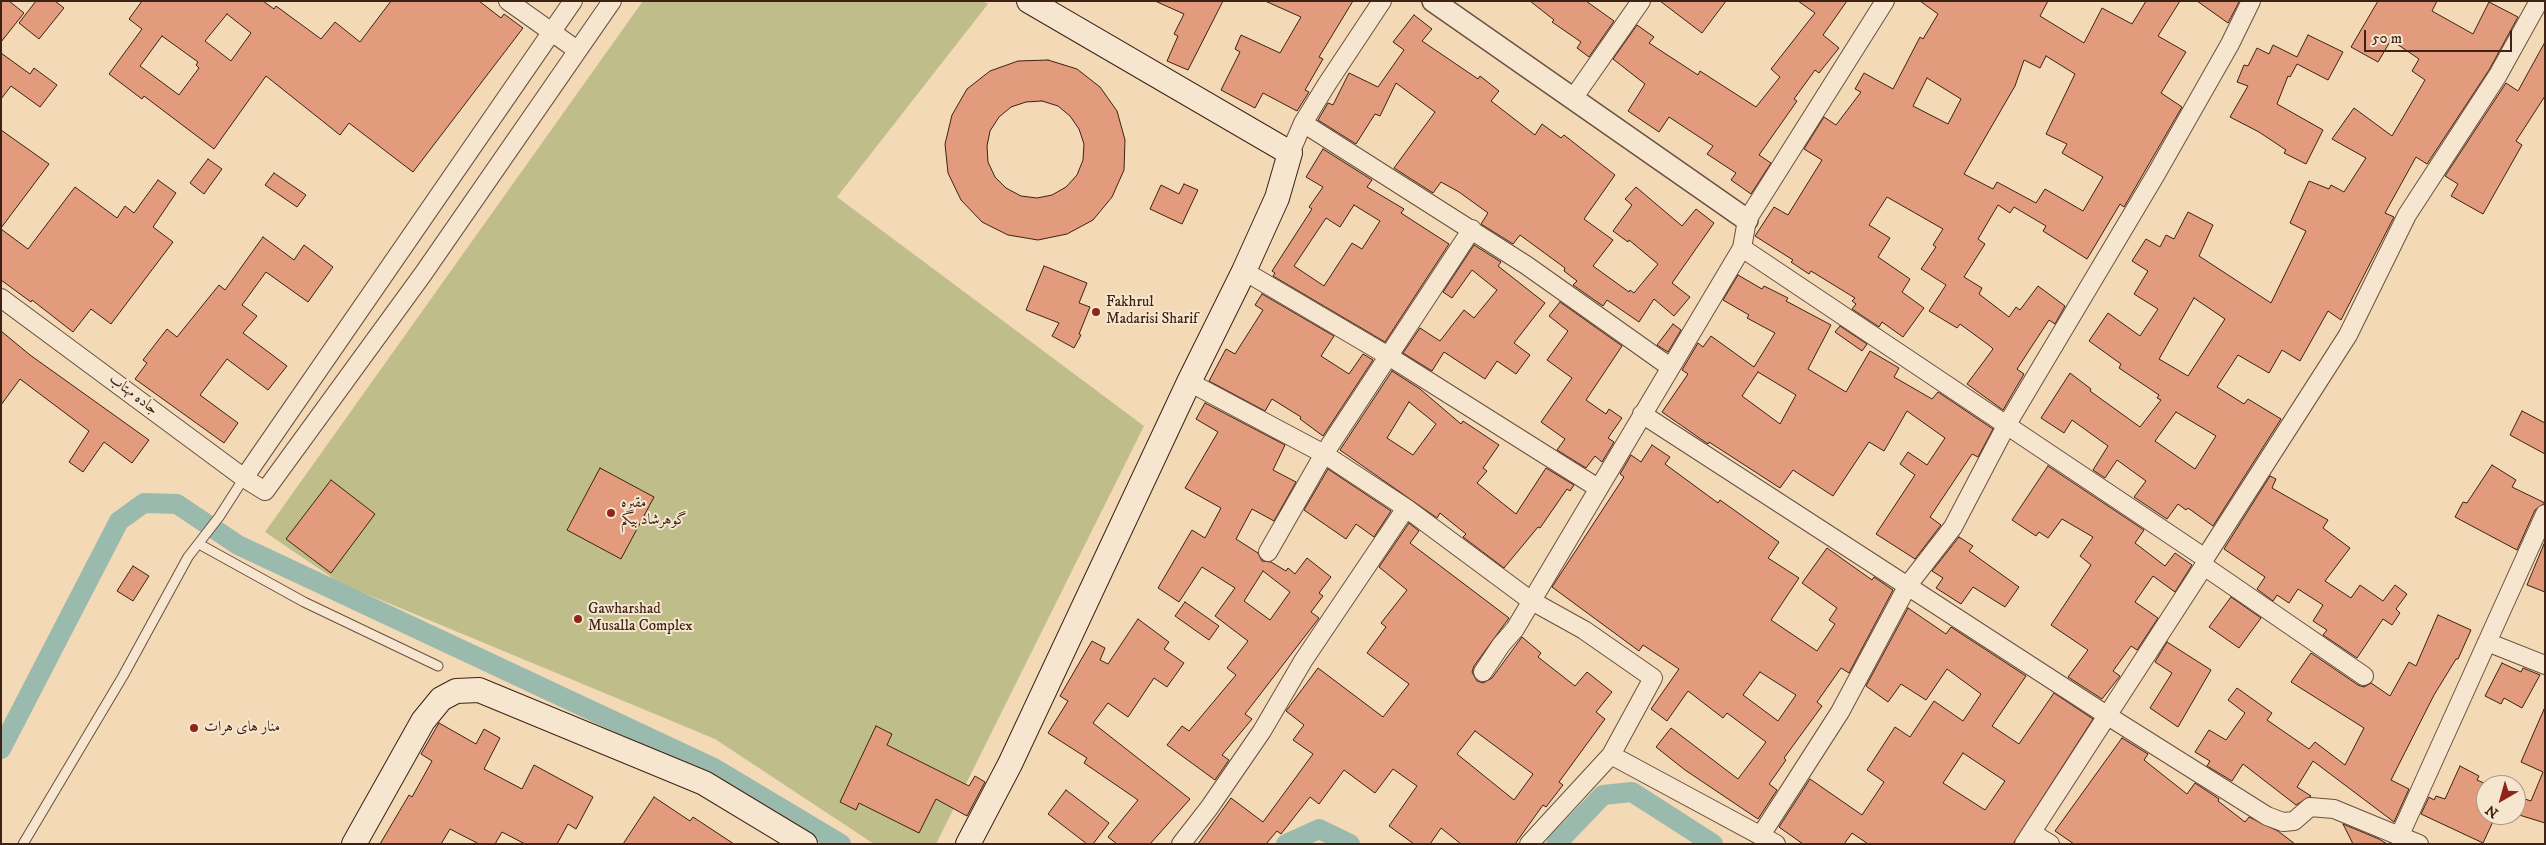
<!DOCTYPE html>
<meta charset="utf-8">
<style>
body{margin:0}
#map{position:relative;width:2546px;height:845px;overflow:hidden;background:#f3d9b5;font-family:"IM FELL DW Pica",serif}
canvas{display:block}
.frame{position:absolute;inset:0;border:2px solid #3d2215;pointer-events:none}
.north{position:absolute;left:2476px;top:775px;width:50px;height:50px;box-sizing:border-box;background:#f7e6cf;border:1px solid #ad9885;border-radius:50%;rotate:218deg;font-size:14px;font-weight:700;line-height:20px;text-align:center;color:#3d2215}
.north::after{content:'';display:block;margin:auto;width:18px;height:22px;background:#8f2418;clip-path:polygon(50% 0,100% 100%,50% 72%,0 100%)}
.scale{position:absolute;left:2364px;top:30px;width:148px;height:22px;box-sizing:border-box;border:2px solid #3d2215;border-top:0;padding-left:6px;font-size:15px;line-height:18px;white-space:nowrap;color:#3d2215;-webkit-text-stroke:4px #f7e6cf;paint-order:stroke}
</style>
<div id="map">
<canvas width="2546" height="845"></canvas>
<div class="frame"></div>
<div class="north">N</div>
<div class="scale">50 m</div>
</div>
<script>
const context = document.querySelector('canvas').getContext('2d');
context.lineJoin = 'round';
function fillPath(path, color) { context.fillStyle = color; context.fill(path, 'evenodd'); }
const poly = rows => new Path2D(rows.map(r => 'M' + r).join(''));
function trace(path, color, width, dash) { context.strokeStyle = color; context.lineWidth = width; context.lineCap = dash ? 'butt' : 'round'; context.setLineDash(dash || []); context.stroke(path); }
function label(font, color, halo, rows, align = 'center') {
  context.font = font + ' "IM FELL DW Pica",Amiri,serif'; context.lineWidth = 4; context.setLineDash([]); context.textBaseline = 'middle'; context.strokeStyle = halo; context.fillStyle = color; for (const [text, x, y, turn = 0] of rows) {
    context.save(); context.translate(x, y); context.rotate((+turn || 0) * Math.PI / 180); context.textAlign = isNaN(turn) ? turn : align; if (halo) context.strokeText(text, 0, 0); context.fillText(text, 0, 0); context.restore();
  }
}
fillPath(poly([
 [643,1,983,1,988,4,837,197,1144,426,936,844,874,844,715,739,340,583,265,532]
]), '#bfbe8b');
trace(poly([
 [1,749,119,521,144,503,177,504,238,545,714,768,841,844],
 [1286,844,1319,829,1350,844],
 [1556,844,1603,795,1632,792,1713,844]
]), '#9bbaae', 20);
const building = poly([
 [1,1,9,1,24,13,1,42,1,1],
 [36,1,55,1,64,8,39,39,19,23,36,1],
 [142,1,263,1,274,9,276,6,321,39,335,22,360,42,391,1,479,1,501,18,504,14,523,28,413,172,349,123,340,135,266,76,214,149,144,96,142,99,109,74,142,29,129,19,142,1],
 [227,14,251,33,231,61,205,41,227,14],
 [162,36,198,62,196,65,199,68,179,95,140,66,162,36],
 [1155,1,1223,1,1188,70,1167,61,1178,36,1174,34,1184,14,1155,1],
 [1265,1,1353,1,1319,57,1323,59,1305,90,1309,92,1297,111,1263,93,1255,108,1221,90,1240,52,1235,49,1241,35,1280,53,1301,17,1265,1],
 [1530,1,1586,1,1614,21,1589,57,1577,48,1581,42,1552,22,1554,20,1530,1],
 [1660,1,1726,1,1702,33,1660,1],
 [1798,1,1847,1,1823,35,1839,48,1819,73,1815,70,1794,99,1797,101,1759,155,1771,163,1751,194,1731,180,1736,173,1707,154,1713,146,1669,117,1659,132,1628,111,1645,84,1613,59,1637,25,1654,37,1649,43,1698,75,1700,71,1756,107,1780,77,1771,69,1815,13,1798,1],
 [1920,1,2048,1,2040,16,2084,43,2102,8,2132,24,2146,1,2180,1,2158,36,2186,52,2161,93,2182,107,2124,207,2120,204,2087,259,2043,231,2046,226,2014,207,2010,213,1998,205,1978,239,1985,244,1964,277,1982,288,1979,294,2009,317,2016,307,2020,310,2038,286,2065,306,2055,324,2049,320,2017,369,2024,374,2003,410,1967,384,1993,349,1990,346,1960,324,1957,328,1929,311,1946,285,1921,269,1936,247,1933,245,1943,229,1887,197,1869,225,1890,238,1878,257,1910,279,1902,292,1924,308,1903,337,1882,322,1879,327,1852,309,1856,304,1852,301,1855,298,1811,271,1809,274,1791,262,1793,260,1755,236,1774,207,1788,215,1822,160,1804,149,1824,117,1836,125,1861,92,1855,89,1864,73,1893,89,1920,37,1923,39,1938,14,1920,1],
 [2046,56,2075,74,2046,134,2067,144,2062,153,2103,177,2083,211,2045,189,2036,203,1997,182,1993,189,1964,174,2015,86,2024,60,2040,68,2046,56],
 [1927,78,1961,99,1948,124,1913,106,1927,78],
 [2197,1,2237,1,2239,2,2228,23,2197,1],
 [2378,1,2437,1,2432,11,2473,34,2489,2,2518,17,2489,70,2427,164,2416,157,2385,213,2394,217,2341,320,2328,311,2300,361,2282,350,2269,373,2238,355,2217,387,2244,404,2248,399,2281,419,2213,526,2188,508,2186,510,2178,504,2167,519,2134,497,2146,481,2117,460,2105,478,2093,470,2108,446,2072,420,2064,433,2041,418,2070,373,2091,389,2090,391,2140,427,2161,400,2157,398,2159,395,2119,368,2121,364,2089,341,2108,313,2140,336,2158,309,2134,294,2148,271,2132,261,2146,239,2160,247,2166,235,2174,239,2188,212,2213,225,2199,256,2271,303,2306,231,2290,223,2309,181,2329,189,2331,185,2344,192,2366,158,2332,139,2354,108,2392,136,2425,80,2412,71,2419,59,2391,40,2378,62,2351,47,2378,1],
 [2194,298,2225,319,2188,376,2159,359,2194,298],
 [2176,412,2216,436,2195,469,2155,441,2176,412],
 [1414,15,1432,29,1422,41,1478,79,1480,76,1499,91,1491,101,1535,135,1542,124,1561,138,1564,135,1615,175,1584,219,1613,240,1593,266,1629,292,1630,290,1634,293,1658,264,1629,240,1628,242,1613,231,1632,205,1625,199,1636,187,1682,226,1696,209,1714,223,1672,283,1690,297,1674,316,1654,299,1639,322,1607,300,1603,306,1573,285,1577,281,1564,271,1565,268,1520,235,1513,244,1481,224,1488,213,1459,192,1441,182,1433,193,1394,168,1435,112,1396,83,1380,116,1375,114,1356,144,1318,120,1328,103,1333,105,1349,73,1378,87,1404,50,1393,42,1414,15],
 [2308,35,2343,52,2328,80,2297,64,2290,77,2288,76,2277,104,2323,130,2306,164,2284,153,2286,150,2259,132,2230,117,2248,86,2237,82,2244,65,2248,66,2257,48,2269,54,2273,45,2297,57,2308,35],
 [2545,42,2545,96,2516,141,2522,145,2483,214,2451,196,2458,184,2445,176,2506,83,2518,91,2545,42],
 [1,53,30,74,34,68,57,85,40,107,11,86,1,99,1,53],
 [1048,60,1077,69,1100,87,1117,111,1125,140,1124,170,1112,197,1093,220,1067,234,1038,240,1008,235,982,222,961,200,948,173,945,144,952,115,967,89,990,71,1018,61,1048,60],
 [1042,101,1058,106,1070,116,1079,129,1084,144,1083,160,1077,175,1066,187,1052,195,1037,198,1021,196,1006,188,995,177,988,162,987,146,990,131,999,117,1011,107,1026,102,1042,101],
 [1,130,49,164,1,228,1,130],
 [1323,149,1372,180,1367,187,1404,209,1401,213,1449,244,1385,342,1273,276,1275,273,1272,271,1312,209,1309,207,1323,187,1306,177,1323,149],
 [1354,205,1380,221,1362,249,1352,243,1324,286,1294,266,1326,218,1340,227,1354,205],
 [208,159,222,169,204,194,190,183,208,159],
 [274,173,306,195,297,207,265,185,274,173],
 [158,180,176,193,153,227,173,242,111,324,91,309,73,332,32,300,31,302,1,280,1,229,28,249,75,187,117,218,125,206,134,213,158,180],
 [1184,184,1198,190,1182,224,1150,209,1161,185,1179,194,1184,184],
 [263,237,294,260,304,245,333,267,308,302,266,272,242,305,257,316,243,333,287,366,268,390,227,359,200,395,238,423,224,443,135,379,147,363,143,360,167,329,177,337,219,285,225,290,263,237],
 [1474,245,1501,262,1498,266,1545,303,1514,343,1530,355,1516,374,1497,361,1485,379,1444,352,1432,371,1403,353,1420,328,1440,341,1464,310,1474,318,1497,290,1472,270,1452,298,1443,292,1474,245],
 [1044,266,1087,283,1079,303,1090,307,1079,334,1081,335,1074,348,1052,336,1059,323,1026,310,1044,266],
 [1738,275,1762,289,1764,286,1788,298,1786,301,1831,325,1808,369,1846,392,1870,351,1899,368,1894,377,1932,399,1938,392,1993,429,1978,457,1972,454,1930,517,1941,525,1915,559,1876,534,1915,475,1900,464,1908,452,1927,465,1945,438,1907,411,1884,451,1869,442,1833,496,1793,470,1780,488,1709,442,1708,444,1662,412,1688,374,1682,370,1698,343,1703,347,1711,336,1754,367,1775,333,1747,318,1749,315,1723,300,1738,275],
 [1758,372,1796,395,1780,424,1742,396,1758,372],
 [1262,294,1334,336,1321,356,1349,374,1363,354,1373,360,1323,436,1300,419,1301,417,1272,399,1265,411,1209,381,1226,349,1235,354,1263,310,1255,305,1262,294],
 [1560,302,1622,346,1586,400,1606,414,1609,409,1622,418,1608,438,1614,442,1602,462,1595,456,1586,468,1557,450,1565,439,1541,422,1572,378,1547,360,1568,331,1549,316,1560,302],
 [1673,324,1681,330,1668,352,1657,345,1673,324],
 [1840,326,1867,344,1862,351,1835,332,1840,326],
 [1,331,30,355,149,440,132,463,104,442,83,472,69,462,89,431,20,379,1,405,1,331],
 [1392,371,1420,389,1461,424,1463,421,1499,445,1483,468,1487,471,1477,483,1516,514,1546,468,1574,485,1570,491,1567,489,1540,528,1538,527,1504,568,1463,537,1466,534,1440,513,1437,518,1340,450,1392,371],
 [1409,402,1436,424,1413,455,1387,438,1409,402],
 [1205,403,1285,445,1273,470,1296,482,1274,521,1252,509,1236,539,1258,553,1262,561,1271,562,1286,571,1288,568,1295,574,1307,558,1331,577,1319,593,1323,596,1311,612,1319,618,1245,714,1252,719,1222,755,1229,760,1215,780,1167,745,1182,726,1189,731,1236,675,1227,668,1248,641,1215,616,1235,588,1202,567,1179,602,1158,588,1192,530,1205,538,1221,508,1185,488,1218,432,1196,419,1205,403],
 [1263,571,1290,592,1270,620,1244,601,1263,571],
 [2522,411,2545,423,2545,454,2510,435,2522,411],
 [1652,445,1670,457,1665,464,1718,503,1720,500,1779,542,1768,558,1799,578,1771,620,1817,651,1835,624,1829,620,1837,608,1802,583,1827,548,1872,580,1874,577,1893,590,1849,673,1841,668,1817,702,1822,706,1784,758,1786,760,1769,784,1777,790,1758,819,1685,770,1656,747,1671,728,1738,779,1766,742,1727,713,1723,718,1688,691,1667,721,1651,709,1679,669,1643,645,1639,651,1552,587,1624,477,1620,474,1631,455,1641,462,1652,445],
 [1760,672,1796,695,1778,721,1743,695,1760,672],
 [2492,465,2516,480,2512,487,2545,503,2535,510,2517,550,2455,517,2463,502,2467,503,2492,465],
 [2048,466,2144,530,2135,543,2165,566,2175,553,2192,565,2175,592,2153,576,2135,602,2158,618,2137,650,2131,646,2113,671,2120,676,2102,699,2068,677,2088,650,2051,625,2091,565,2080,556,2093,537,2062,519,2048,538,2039,532,2036,536,2012,520,2048,466],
 [600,468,654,497,621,559,567,530,600,468],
 [1328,469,1391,511,1374,537,1356,524,1346,539,1304,510,1328,469],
 [2270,476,2276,479,2272,488,2328,520,2323,528,2350,548,2325,581,2351,598,2360,585,2383,601,2395,585,2407,594,2396,609,2400,613,2392,625,2383,619,2357,658,2323,635,2327,630,2313,621,2323,605,2298,589,2289,603,2277,595,2273,601,2257,589,2265,577,2224,549,2270,476],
 [331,480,375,514,331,573,286,539,331,480],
 [1409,523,1419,531,1410,543,1509,618,1474,666,1472,672,1477,681,1483,683,1492,678,1522,637,1541,653,1538,657,1575,686,1587,672,1612,692,1596,712,1605,719,1559,782,1563,785,1546,807,1543,805,1515,844,1461,844,1441,828,1430,844,1414,844,1389,826,1417,786,1393,769,1375,793,1344,770,1319,804,1310,797,1281,834,1277,831,1266,844,1198,844,1231,798,1263,822,1313,754,1293,740,1304,725,1286,711,1318,668,1383,717,1409,684,1367,653,1386,627,1381,623,1407,590,1379,567,1409,523],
 [1475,731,1533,774,1514,800,1457,754,1475,731],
 [1959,537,1973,546,1969,551,2019,587,2005,607,1973,587,1961,604,1936,588,1943,578,1932,571,1959,537],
 [2544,544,2545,544,2545,592,2527,585,2544,544],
 [133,566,149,576,133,601,117,591,133,566],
 [2231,597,2261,618,2239,648,2209,627,2231,597],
 [1185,602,1219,626,1209,640,1175,616,1185,602],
 [1908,608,1946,634,1951,627,2026,676,1992,726,2019,744,2054,693,2093,719,2013,844,1868,844,1852,833,1844,844,1803,844,1779,827,1810,779,1862,815,1884,782,1867,770,1895,727,1910,737,1934,701,1963,721,1981,694,1947,669,1926,700,1901,684,1888,702,1866,686,1908,608],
 [1963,753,2005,781,1985,810,1943,783,1963,753],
 [2438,615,2471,630,2458,659,2456,659,2434,695,2391,780,2409,789,2394,822,2313,761,2297,787,2311,796,2296,805,2243,764,2232,781,2207,766,2210,761,2195,752,2209,730,2226,740,2245,713,2228,700,2237,688,2272,713,2267,720,2309,749,2315,742,2345,765,2364,728,2291,682,2311,653,2358,685,2364,687,2371,683,2390,696,2409,662,2416,666,2438,615],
 [1138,619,1169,642,1164,649,1184,663,1167,687,1154,678,1128,717,1108,703,1093,723,1190,799,1150,844,1117,844,1108,837,1138,800,1084,763,1087,758,1048,733,1068,701,1060,696,1092,641,1105,648,1100,660,1108,664,1138,619],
 [2167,642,2211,670,2178,727,2150,708,2172,673,2155,662,2167,642],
 [2502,663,2521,672,2523,668,2540,675,2522,708,2504,698,2501,704,2485,696,2502,663],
 [2545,707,2545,823,2516,814,2516,796,2531,801,2543,772,2521,762,2545,707],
 [439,723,476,744,484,729,500,738,484,769,522,789,534,765,593,797,576,829,568,824,557,844,525,844,502,832,495,844,479,844,450,829,441,844,380,844,409,795,412,797,432,761,421,754,439,723],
 [876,726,892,734,887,745,969,786,975,776,985,782,967,816,936,799,919,833,859,803,856,810,840,802,876,726],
 [2122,738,2148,754,2144,760,2187,794,2195,783,2219,799,2218,801,2245,822,2249,817,2278,831,2295,844,2074,844,2055,831,2122,738],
 [2460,766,2479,776,2477,780,2486,784,2486,815,2496,815,2483,843,2421,814,2429,797,2434,800,2436,796,2445,799,2460,766],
 [1066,790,1109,823,1093,844,1087,844,1048,814,1066,790],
 [654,797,690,821,693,817,734,844,623,844,654,797],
 [2343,824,2379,839,2387,844,2353,844,2343,824]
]);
fillPath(building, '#e39b7d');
trace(building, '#3d2215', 1);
const service = poly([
 [199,544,304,602,438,666],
 [23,844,123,676,188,557,219,517,244,478]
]);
const minor = poly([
 [508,1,577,50],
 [1574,97,1641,1],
 [1303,123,1526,265,1670,367],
 [1290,153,1303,123,1327,84,1382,1],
 [1742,248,2205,558,2204,566,2364,676],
 [1244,271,1390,357,1598,488],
 [1,298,244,478,265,491,423,274,612,1],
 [1189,382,1324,454,1406,508,1530,600,1584,630,1653,678,1611,755,1529,844],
 [1642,414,2108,716,2267,816,2283,822,2294,821,2310,807,2334,809,2419,844],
 [244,478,573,1],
 [1268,552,1324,454,1472,229],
 [2205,558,2348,335,2407,215,2498,75,2539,1],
 [2487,642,2545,665],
 [1483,672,1501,645,1515,629,1742,248,1747,220,1885,1],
 [1611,755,1776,844],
 [2032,833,2050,844],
 [1761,835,1840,712,1908,585,1953,527,2006,426,2155,176,2230,44,2251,1],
 [2399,837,2545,514],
 [1181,844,1209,808,1262,731,1303,661,1406,508],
 [2024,844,2204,566]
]);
const tertiary = poly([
 [1433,1,1747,220]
]);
const secondary = poly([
 [354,844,423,721,441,699,456,691,479,690,704,783,805,844],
 [968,844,1010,764,1189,382,1244,271,1277,198,1290,153,1029,1]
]);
trace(service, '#6a503d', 11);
trace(minor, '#6a503d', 20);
trace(tertiary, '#6a503d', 24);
trace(secondary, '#3d2215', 26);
trace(service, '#f7e6cf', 9);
trace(minor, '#f7e6cf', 18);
trace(tertiary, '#f7e6cf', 21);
trace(secondary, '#f7e6cf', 24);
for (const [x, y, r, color] of [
 [1096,312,5,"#8f2418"],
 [611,513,5,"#8f2418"],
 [578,619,5,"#8f2418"],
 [194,728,5,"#8f2418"]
]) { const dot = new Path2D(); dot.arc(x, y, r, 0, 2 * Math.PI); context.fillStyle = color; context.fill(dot); trace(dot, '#f7e6cf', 2); }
label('15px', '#3d2215', '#f7e6cf', [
 ["Fakhrul",1106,303],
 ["Madarisi Sharif",1106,320],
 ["مقبره",621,504],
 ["گوهرشاد بیگم",621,521],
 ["Gawharshad",588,610],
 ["Musalla Complex",588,627],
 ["منار های هرات",204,728]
], 'left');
label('15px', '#3d2215', '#f7e6cf', [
 ["جاده مهتاب",133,395,37]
]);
</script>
